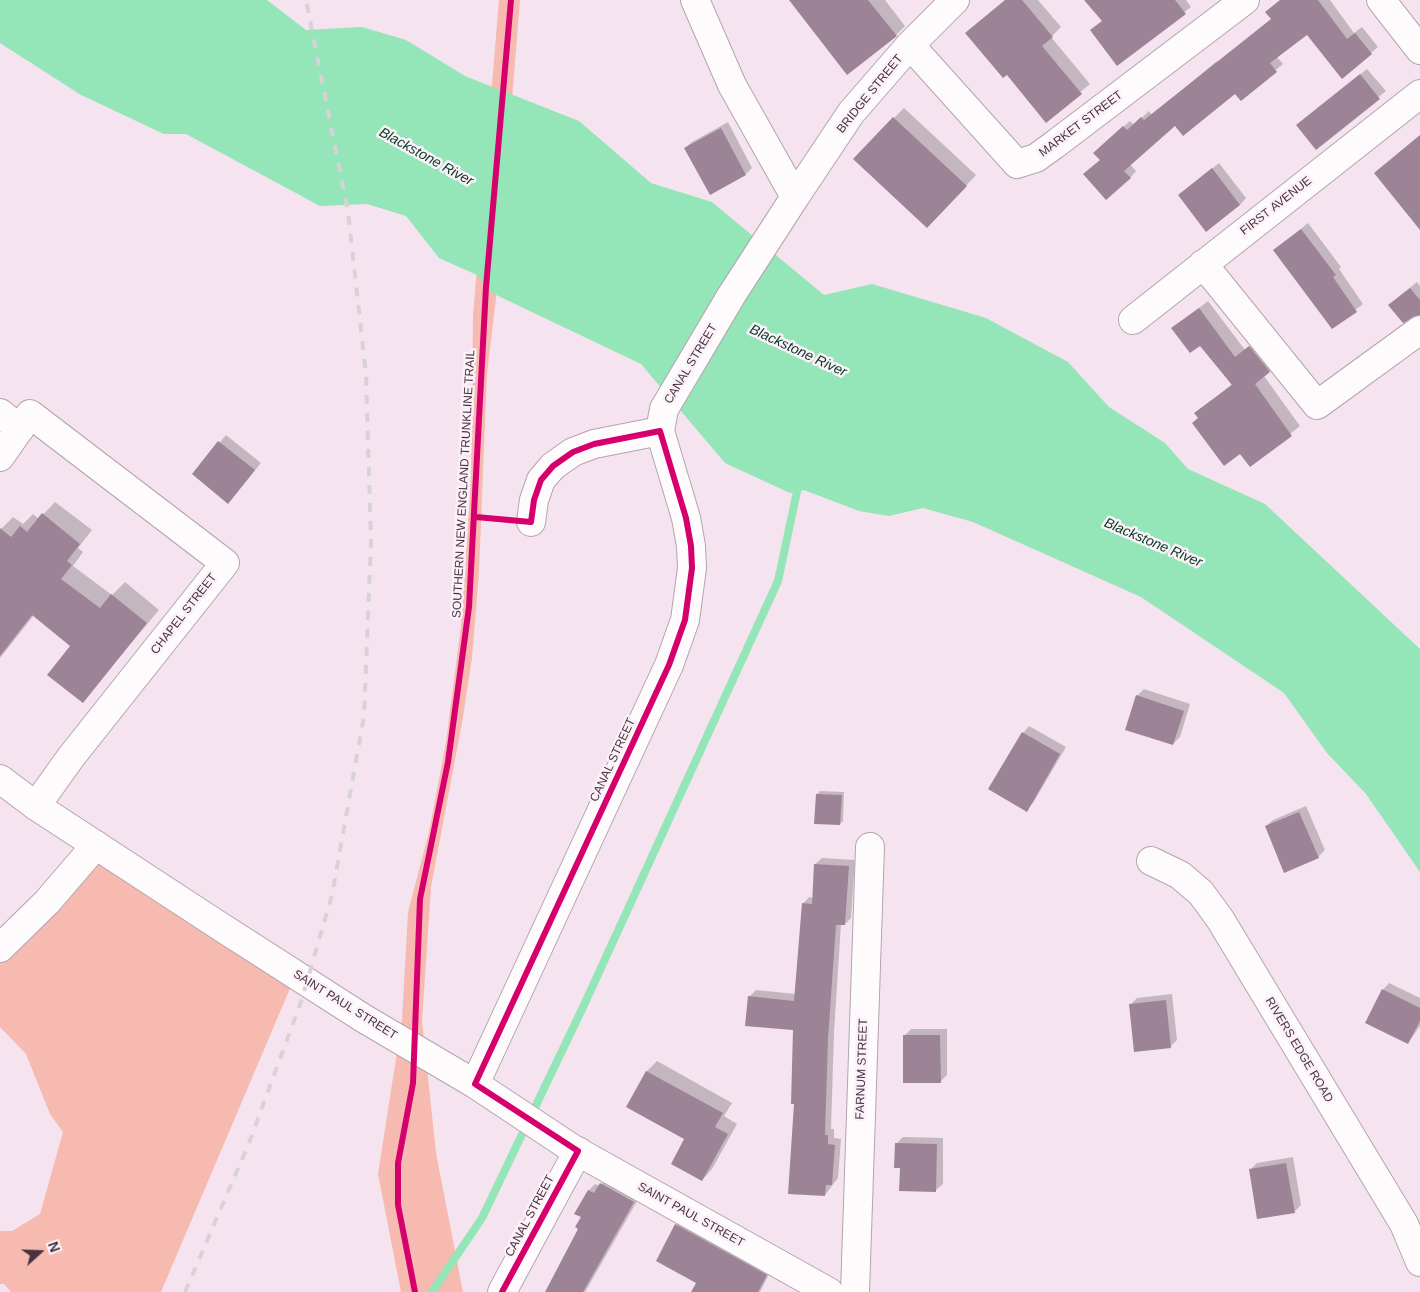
<!DOCTYPE html>
<style>
body{margin:0}
#map{position:relative;width:1420px;height:1292px;overflow:hidden;background:#f5e4ef;font-family:Helvetica,sans-serif}
canvas{display:block}
.north{position:absolute;left:15px;top:1227px;width:50px;height:50px;-webkit-text-stroke:4px #fcf1f8;paint-order:stroke;rotate:70deg;font-size:14px;font-weight:700;line-height:20px;text-align:center;color:#473442}
.north::after{content:'';display:block;margin:auto;width:18px;height:22px;background:#473442;clip-path:polygon(50% 0,100% 100%,50% 72%,0 100%)}
</style>
<div id="map">
<canvas width="1420" height="1292"></canvas>
<div class="north">N</div>
</div>
<script>
const context = document.querySelector('canvas').getContext('2d');
context.lineJoin = 'round';
function fillPath(path, color) { context.fillStyle = color; context.fill(path, 'evenodd'); }
const poly = rows => new Path2D(rows.map(r => 'M' + r).join(''));
function trace(path, color, width, dash) { context.strokeStyle = color; context.lineWidth = width; context.lineCap = dash ? 'butt' : 'round'; context.setLineDash(dash || []); context.stroke(path); }
function label(font, color, halo, rows, align = 'center') {
  context.font = font + ' Helvetica,sans-serif'; context.lineWidth = 5; context.setLineDash([]); context.textBaseline = 'middle'; context.strokeStyle = halo; context.fillStyle = color; for (const [text, x, y, turn = 0] of rows) {
    context.save(); context.translate(x, y); context.rotate((+turn || 0) * Math.PI / 180); context.textAlign = isNaN(turn) ? turn : align; if (halo) context.strokeText(text, 0, 0); context.fillText(text, 0, 0); context.restore();
  }
}
fillPath(poly([
 [499,0,520,0,496,298,487,374,479,572,472,658,462,723,431,887,422,1021,436,1153,463,1292,401,1292,378,1174,402,1020,408,912,429,832,446,742,461,626,471,479,473,316],
 [79,852,297,972,161,1292,11,1292,4,1284,0,1284,0,1231,12,1231,40,1214,63,1132,50,1114,26,1054,0,1027,0,943]
]), '#f7bab0');
fillPath(poly([
 [0,0,267,0,306,30,362,27,406,40,465,76,579,121,651,183,712,202,824,295,872,284,986,318,1068,362,1109,407,1165,443,1188,469,1265,504,1420,649,1420,872,1366,794,1327,753,1284,693,1141,597,973,522,923,508,889,516,859,511,804,490,790,493,725,463,641,364,492,293,477,275,439,258,406,216,367,204,320,206,186,134,164,134,81,95,0,43]
]), '#94e5b8');
fillPath(poly([
 [791,0,885,0,905,26,896,35],
 [1005,0,1038,0,1061,27,1051,37,1090,84,1046,121],
 [1086,0,1186,0,1191,7,1117,64,1103,20],
 [1280,0,1330,0,1354,33,1362,27,1378,47,1371,53,1307,33,1277,57,1283,64,1241,99,1235,92,1175,124,1130,164,1136,171,1130,178,1101,160,1101,146,1130,121,1134,125,1149,111,1152,115,1217,61,1218,62,1272,19,1267,12],
 [1367,69,1386,91,1316,148,1304,119],
 [904,108,976,175,937,217,894,118],
 [728,122,752,168,746,174,710,194,685,148,692,142],
 [1219,163,1246,198,1240,205,1180,195],
 [1308,223,1341,267,1339,269,1363,304,1332,328,1275,250],
 [1417,282,1420,286,1420,313,1396,299],
 [1208,301,1245,350,1259,339,1278,363,1264,376,1300,426,1250,466,1240,453,1196,413,1232,384,1201,344,1173,328],
 [226,435,261,463,235,495,193,474],
 [55,502,92,530,78,548,83,552,73,566,112,595,125,582,159,610,83,701,71,646,34,615,0,658,0,530,13,517,23,524,33,514,39,519],
 [1144,689,1190,704,1180,737,1173,744,1137,696],
 [1029,726,1066,747,1033,803,1026,810,1023,733],
 [820,791,844,792,843,821,840,824,817,794],
 [1306,806,1325,850,1318,857,1266,826,1273,820],
 [822,858,855,860,851,918,845,924,841,924,834,1032,831,1129,834,1129,834,1138,841,1139,838,1178,825,1195,795,1103,795,1029,749,997,756,990,796,994,803,904,809,897,813,898,815,864],
 [1389,983,1420,998,1420,1026,1408,1043,1383,990],
 [1172,994,1177,1040,1170,1047,1131,1004,1137,998],
 [911,1029,947,1029,947,1075,940,1082,904,1036],
 [657,1061,732,1103,724,1116,737,1124,712,1169,702,1180,686,1139,628,1106,647,1071],
 [903,1137,943,1138,943,1184,936,1190,901,1167,896,1144],
 [1293,1157,1301,1205,1294,1212,1250,1170,1257,1163],
 [607,1178,640,1196,585,1292,546,1292,580,1228,589,1190,595,1184,600,1186],
 [683,1218,772,1268,760,1292,703,1292,676,1225]
]), '#0003');
trace(poly([
 [432,1292,482,1218,584,1005,778,581,799,482]
]), '#94e5b8', 8);
fillPath(poly([
 [789,0,868,0,897,36,847,75],
 [1005,0,1022,0,1053,37,1042,46,1082,94,1046,123,1007,75,1003,78,965,33],
 [1084,0,1175,0,1186,14,1117,66,1090,30,1102,21],
 [1280,0,1318,0,1347,39,1355,33,1372,54,1342,79,1307,35,1270,63,1277,72,1241,101,1235,94,1183,136,1175,126,1124,171,1131,178,1106,200,1083,174,1100,160,1093,153,1123,126,1127,130,1141,117,1144,120,1271,19,1265,12],
 [1360,74,1380,99,1316,150,1296,125],
 [893,117,967,186,927,228,853,159],
 [721,128,746,175,710,195,684,148],
 [1420,135,1420,230,1374,173],
 [1212,168,1240,205,1206,232,1178,195],
 [1301,229,1336,275,1333,277,1357,312,1332,329,1273,250],
 [1410,288,1420,300,1420,315,1403,323,1388,305],
 [1199,308,1235,357,1249,346,1270,372,1255,384,1292,436,1250,467,1240,454,1224,466,1192,423,1198,418,1194,413,1232,385,1200,346,1190,353,1171,328],
 [218,441,255,470,228,504,192,474],
 [42,513,80,544,67,561,72,565,61,579,100,608,111,594,147,623,83,703,47,675,70,646,32,615,0,656,0,528,11,537,20,526,27,532],
 [1136,695,1184,711,1173,745,1125,730],
 [1022,732,1060,754,1027,812,988,789],
 [816,794,842,795,840,825,814,824],
 [1299,812,1319,858,1284,873,1265,826],
 [814,864,849,866,845,925,836,925,828,1039,825,1135,828,1135,828,1144,835,1145,832,1185,826,1185,825,1196,788,1194,794,1104,791,1104,793,1030,745,1026,748,996,794,1001,802,903,812,904],
 [1382,989,1420,1008,1420,1021,1408,1044,1365,1023],
 [1166,1000,1171,1048,1134,1052,1129,1004],
 [903,1035,940,1035,941,1083,903,1083],
 [646,1071,723,1113,715,1127,728,1134,702,1181,671,1164,684,1139,626,1107],
 [895,1143,937,1144,936,1192,899,1191,900,1168,894,1168],
 [1286,1163,1295,1213,1257,1219,1249,1169],
 [600,1183,634,1202,583,1292,545,1292,578,1229,575,1227,581,1217,574,1214,588,1190,594,1193],
 [675,1224,767,1275,758,1292,691,1292,696,1283,656,1261]
]), '#9c8396');
const minor = poly([
 [910,45,1017,164,1036,158,1054,145,1245,0],
 [795,197,851,113,910,45,955,0],
 [1203,264,1317,405,1420,330],
 [1133,320,1420,94],
 [0,413,20,429],
 [0,457,30,414,225,563,71,757,36,806],
 [531,522,534,500,541,480,553,466,573,452,594,444,660,431],
 [1151,861,1180,875,1201,893,1220,919,1404,1224,1420,1262],
 [0,948,47,902,96,845],
 [475,1084,669,665,685,620,692,568,691,546,686,518,660,431,664,409,731,296,795,197,732,85,695,0],
 [502,1292,578,1151],
 [855,1292,870,847]
]);
const major = poly([
 [1381,0,1420,50],
 [0,779,36,806,218,925,363,1018,475,1084,573,1149,829,1292]
]);
trace(minor, '#b3a4ae', 30);
trace(major, '#b3a4ae', 30);
trace(minor, '#fefbfd', 28);
trace(major, '#fefbfd', 28);
trace(poly([
 [185,1292,249,1143,302,999,332,895,364,716,371,542,366,374,348,212,306,0]
]), '#d7d2d6', 4, [9, 9]);
trace(poly([
 [476,517,531,522,534,500,541,480,553,466,573,452,594,444,660,431,686,518,691,546,692,568,685,620,669,665,475,1084,578,1151,502,1292],
 [415,1292,398,1205,398,1163,413,1083,420,899,448,762,469,607,486,287,511,0]
]), '#d6006c', 6);
label('12px', '#473442', '#fcf1f8', [
 ["BRIDGE STREET",870,94,-51],
 ["MARKET STREET",1081,124,-37],
 ["FIRST AVENUE",1276,206,-38],
 ["CANAL STREET",691,364,-59],
 ["SOUTHERN NEW ENGLAND TRUNKLINE TRAIL",464,484,-87],
 ["CHAPEL STREET",184,614,-52],
 ["CANAL STREET",613,760,-65],
 ["SAINT PAUL STREET",345,1005,32],
 ["RIVERS EDGE ROAD",1299,1050,59],
 ["FARNUM STREET",862,1069,-88],
 ["SAINT PAUL STREET",691,1215,29],
 ["CANAL STREET",530,1216,-62]
]);
label('italic 14px', '#033a20', '#fcf1f8', [
 ["Blackstone River",426,157,29],
 ["Blackstone River",798,351,25],
 ["Blackstone River",1153,543,23]
]);
</script>
